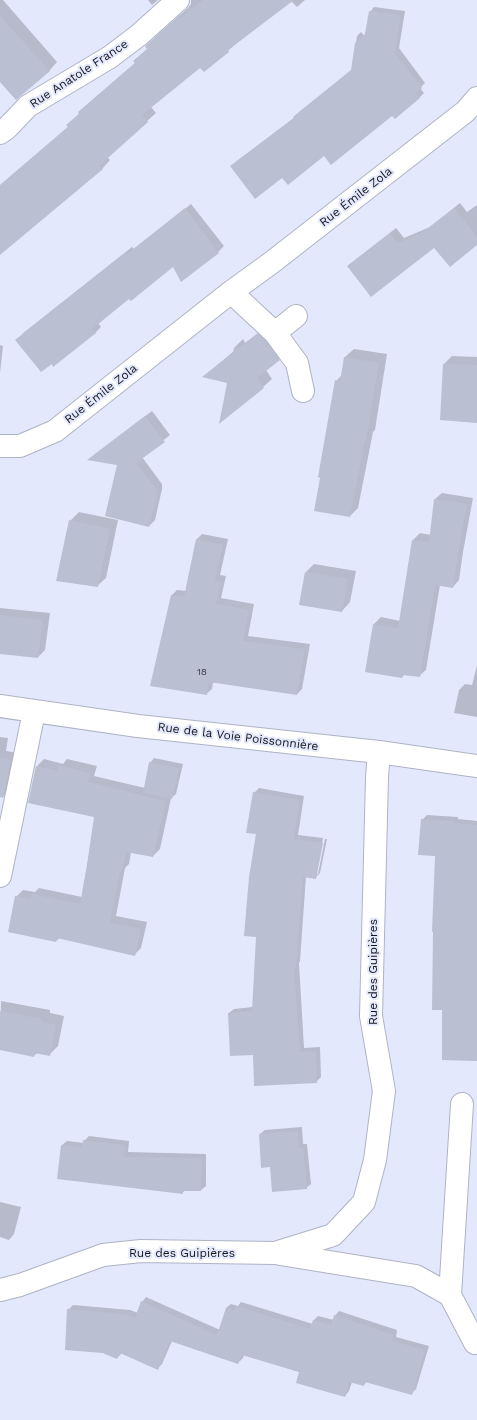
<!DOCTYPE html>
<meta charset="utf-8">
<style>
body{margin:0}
canvas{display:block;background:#e3e8fc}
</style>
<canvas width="477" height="1420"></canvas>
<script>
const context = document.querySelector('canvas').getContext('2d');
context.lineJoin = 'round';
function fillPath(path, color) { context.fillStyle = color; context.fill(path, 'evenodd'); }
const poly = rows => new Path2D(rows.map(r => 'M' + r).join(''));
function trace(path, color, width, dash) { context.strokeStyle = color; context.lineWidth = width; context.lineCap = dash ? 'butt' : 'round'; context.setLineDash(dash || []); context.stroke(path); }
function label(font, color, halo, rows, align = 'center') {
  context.font = font + ' "Work Sans",sans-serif'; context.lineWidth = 4; context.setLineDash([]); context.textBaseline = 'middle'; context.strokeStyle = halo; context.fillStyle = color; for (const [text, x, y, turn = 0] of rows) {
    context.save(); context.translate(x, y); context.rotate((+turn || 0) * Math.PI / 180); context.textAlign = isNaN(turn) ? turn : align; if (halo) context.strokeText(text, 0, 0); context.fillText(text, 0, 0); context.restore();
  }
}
fillPath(poly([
 [0,0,3,0,57,62,49,71,0,80],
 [148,0,158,0,152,5],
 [191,0,305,0,297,7,291,1,237,43,204,71,200,66,151,107,156,113,107,157,110,160,102,169,0,243,0,185,69,126,68,125,88,104,136,62,148,48,155,37,188,8,191,4],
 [374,7,405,11,399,48,425,83,420,88,424,93,420,97,392,114,324,155,283,177,236,162,295,117,299,112,352,70,357,36,361,32,366,38,370,12],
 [460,203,467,212,477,205,477,244,435,246,354,261,396,228,404,238,430,227],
 [191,204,224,246,218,252,174,265,129,297,98,323,101,327,95,333,22,334,132,247,134,249],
 [267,326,287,351,266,370,272,379,263,387,228,382,204,376,234,351,235,347,243,339,245,343],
 [0,345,3,346,0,373],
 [354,349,387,354,375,430,373,432,358,508,350,516,321,477,336,381,342,375,345,357],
 [452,356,477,357,477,422,444,364],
 [152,411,170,435,142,457,162,484,162,489,155,520,149,526,118,464,94,455],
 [442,493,473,498,463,552,459,580,453,587,440,585,426,670,419,676,405,674,402,677,366,671,374,624,381,617,400,621,413,540,420,533,431,535,435,499],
 [79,512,118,520,106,578,97,586,70,521],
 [202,534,228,539,220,575,226,576,221,598,254,604,248,636,310,644,302,689,297,694,213,682,212,689,206,694,151,685,172,595,177,590,186,591,197,539],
 [314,564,356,571,350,602,342,611,306,572],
 [0,608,50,613,45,650,38,657,0,653],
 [477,665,477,717,454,713,459,690,465,684,472,685],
 [0,737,8,738,6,751,18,753,10,790,3,797,0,796],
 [154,758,183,764,176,794,171,798,160,849,153,856,131,852,129,864,125,868,116,916,147,922,141,948,134,955,60,938,56,941,16,897,23,890,35,892,39,888,82,897,95,817,37,766,44,759,63,764,67,759,97,766,94,776,145,788,150,763],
 [259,788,304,796,298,835,323,838,316,874,318,874,325,839,327,839,320,873,316,877,306,876,300,961,299,963,304,1048,320,1047,321,1077,316,1082,253,1053,229,1013,234,1009,253,1007,257,936,257,833,254,793],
 [427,815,458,817,458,819,477,821,477,1060,443,1009,436,855,422,820],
 [1,1001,50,1010,50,1013,64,1016,58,1046,49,1055,37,1053,34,1056,0,1049],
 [302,1127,303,1144,307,1144,311,1184,306,1188,271,1166,260,1134,265,1130],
 [89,1136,129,1141,128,1152,206,1154,206,1186,201,1190,186,1190,183,1192,62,1145,67,1141,84,1143,84,1141],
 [0,1202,21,1207,14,1234,9,1240,0,1237],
 [146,1297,220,1330,226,1308,231,1304,238,1306,241,1302,313,1324,314,1320,318,1316,334,1320,335,1316,339,1311,397,1330,396,1337,429,1346,416,1389,412,1393,367,1381,364,1385,352,1382,349,1391,345,1396,300,1372,244,1355,243,1358,238,1363,172,1341,162,1364,158,1368,122,1353,117,1358,68,1310,73,1305,130,1310,138,1313,142,1302]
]), '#0003');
fillPath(poly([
 [203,0,294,0,228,50,229,52,204,72,200,68,142,115,148,122,99,166,103,169,0,255,0,186,68,127,66,125,79,114,78,112,135,63,133,61,147,49,145,46,166,28],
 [369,11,401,15,395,53,422,88,416,93,420,98,395,119,392,116,331,165,324,156,288,185,282,178,255,199,230,166,294,118,293,117,351,70,355,43,365,34],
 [0,16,50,71,16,100,0,82],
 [185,208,219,253,181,282,173,267,131,301,129,299,92,329,96,333,53,367,52,364,41,372,15,340,126,252,127,254],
 [454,208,477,237,477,245,450,267,434,248,371,297,347,266,390,233,398,243,423,232],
 [258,334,266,341,280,360,257,378,264,388,219,424,227,383,202,377,233,353,234,347,236,350],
 [344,357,379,363,366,440,365,440,350,517,314,511,320,478,318,477,335,380,340,382],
 [443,364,477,365,477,423,440,420],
 [145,416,165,442,136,463,158,491,149,527,105,516,117,465,87,460],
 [434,499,467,504,457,559,453,588,435,585,420,677,403,675,402,678,365,672,373,624,398,628,412,540,429,542],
 [69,520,110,529,98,587,56,581],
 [196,539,223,545,215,580,221,582,216,604,249,610,243,641,305,649,297,695,209,682,207,695,150,686,171,595,184,597],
 [305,572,348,579,342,612,299,605],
 [0,615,43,620,38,658,0,654],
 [0,758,11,760,3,798,0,797],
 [149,762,179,768,172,799,143,793],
 [36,766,58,771,59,766,90,773,88,782,166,801,153,857,126,852,122,872,120,872,110,923,141,929,135,956,57,938,56,942,8,932,15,896,30,899,32,894,80,904,87,865,94,817,28,803],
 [253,792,300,800,294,839,323,843,316,879,303,877,296,967,294,967,300,1052,316,1051,317,1083,254,1086,253,1055,230,1056,228,1013,252,1011,256,937,244,936,249,877,256,834,246,833],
 [421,819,454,821,454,823,477,825,477,1061,442,1060,442,1010,432,1010,433,932,432,932,435,856,418,855],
 [0,1011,42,1019,41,1021,56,1025,50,1056,34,1053,34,1057,0,1050],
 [298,1131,299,1148,303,1148,307,1189,272,1192,270,1167,261,1168,259,1134],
 [83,1140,125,1145,124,1157,202,1158,201,1191,183,1191,183,1194,57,1179,61,1145,82,1147],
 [141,1301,217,1335,226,1308,234,1310,236,1306,310,1329,313,1320,331,1325,334,1315,394,1335,392,1341,425,1350,412,1395,365,1382,364,1386,349,1382,345,1397,296,1383,299,1372,242,1355,238,1364,170,1341,158,1370,120,1353,117,1359,103,1353,65,1350,67,1309,125,1314,135,1318]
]), '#babfd2');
const minor = poly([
 [0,133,7,128,28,106,110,57,139,35,178,0],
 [231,292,275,333,297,363,303,391],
 [275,333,296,316],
 [0,446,20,446,55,431,231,292,271,263,466,111,477,98],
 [0,706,138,726,379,752,477,766],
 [0,876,34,712],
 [280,1254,416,1276,450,1295,475,1343],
 [0,1290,20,1285,103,1255,141,1251,275,1253,333,1235,364,1202,375,1160,384,1091,371,1016,377,777,379,752],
 [450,1295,462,1104]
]);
trace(minor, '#aeb3c5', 24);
trace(minor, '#fff', 22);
label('10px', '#3e414a', null, [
 ["18",202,672]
]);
label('12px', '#15171d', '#e3e8fc', [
 ["Rue Anatole France",79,74,-33],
 ["Rue Émile Zola",356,197,-38],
 ["Rue Émile Zola",101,394,-38],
 ["Rue de la Voie Poissonnière",238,737,7],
 ["Rue des Guipières",373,972,-90],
 ["Rue des Guipières",182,1253]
]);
</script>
